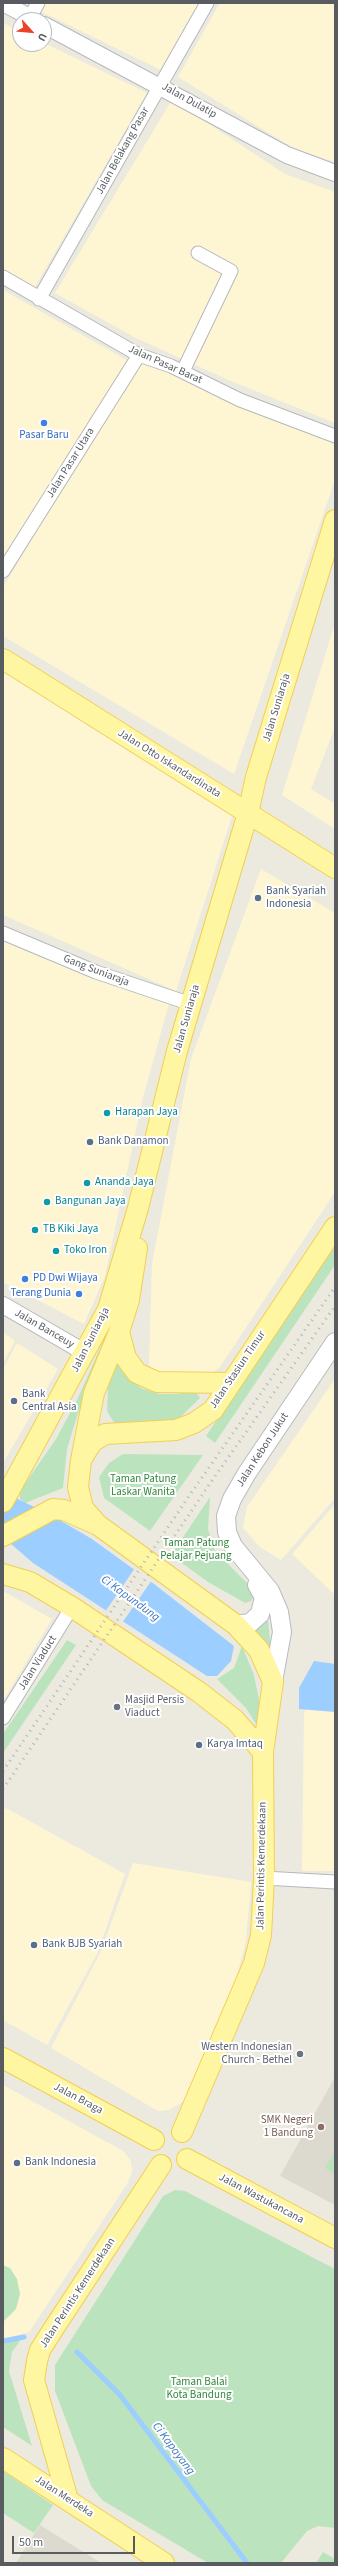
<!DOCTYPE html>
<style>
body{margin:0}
#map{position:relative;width:338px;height:2566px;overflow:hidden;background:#eceadf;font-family:"Source Sans 3",sans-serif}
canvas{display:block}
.frame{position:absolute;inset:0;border:4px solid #585c61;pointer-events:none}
.north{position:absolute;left:12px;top:12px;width:40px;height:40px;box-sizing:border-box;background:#fff;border:1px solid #bcbec0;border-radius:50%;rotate:117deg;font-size:11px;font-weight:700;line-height:16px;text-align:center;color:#585c61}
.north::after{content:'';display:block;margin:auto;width:14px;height:18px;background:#ea4328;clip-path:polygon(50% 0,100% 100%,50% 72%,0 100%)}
.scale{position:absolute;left:12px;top:2536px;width:123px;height:18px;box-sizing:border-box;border:2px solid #585c61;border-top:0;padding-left:5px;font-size:12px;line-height:14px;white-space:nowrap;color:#585c61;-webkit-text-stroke:3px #fff;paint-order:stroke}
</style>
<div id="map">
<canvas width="338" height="2566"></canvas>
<div class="frame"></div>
<div class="north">U</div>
<div class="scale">50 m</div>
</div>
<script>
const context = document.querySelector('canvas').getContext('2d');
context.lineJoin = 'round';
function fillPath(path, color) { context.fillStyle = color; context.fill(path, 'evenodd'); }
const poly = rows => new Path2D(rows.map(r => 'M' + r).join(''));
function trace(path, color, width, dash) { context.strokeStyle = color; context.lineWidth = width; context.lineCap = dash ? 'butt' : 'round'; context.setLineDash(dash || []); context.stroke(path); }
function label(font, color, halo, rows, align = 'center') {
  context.font = font + ' "Source Sans 3",sans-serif'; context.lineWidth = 4; context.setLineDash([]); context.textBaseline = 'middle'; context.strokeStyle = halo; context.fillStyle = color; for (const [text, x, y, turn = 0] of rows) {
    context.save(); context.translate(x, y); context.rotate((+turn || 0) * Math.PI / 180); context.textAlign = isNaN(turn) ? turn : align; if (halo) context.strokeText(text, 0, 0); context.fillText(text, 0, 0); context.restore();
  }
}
fillPath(poly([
 [44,3,199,3,161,70,40,11],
 [220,3,335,3,335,162,293,148,178,77],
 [3,23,20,31,20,44,44,43,147,93,35,287,3,270],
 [172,100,285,174,335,192,335,423,231,381,136,338,55,293],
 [3,290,128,361,3,557],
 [142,357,335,439,335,480,234,774,3,636,3,587],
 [335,623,335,727,311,789,335,804,335,829,282,795],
 [3,672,232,816,176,991,3,915],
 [261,869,335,913,335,1192,220,1367,205,1378,158,1375,149,1365,152,1264,191,1059],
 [3,939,170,1000,143,1097,105,1276,84,1324,3,1282],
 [3,1332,15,1341,3,1363],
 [17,1343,58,1369,3,1463,3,1369],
 [335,1379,335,1498,281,1560,260,1547,243,1528,247,1507],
 [335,1504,335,1595,292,1554],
 [3,1591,52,1619,3,1701],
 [313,1702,335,1704,335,1871,302,1871,304,1712],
 [6,1808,125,1874,97,1954,47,2045,3,2020,3,1812],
 [133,1863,251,1882,246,1941,229,2006,192,2089,183,2102,169,2110,158,2111,51,2048,101,1951],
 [3,2085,123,2151,131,2161,132,2172,127,2184,29,2332,3,2339]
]), '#fef6d3');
fillPath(poly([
 [335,2077,335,2205,280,2176],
 [40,2525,101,2563,16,2563]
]), '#dcd9ce');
fillPath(poly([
 [335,1243,335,1265,215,1443,206,1436],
 [117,1310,120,1314,78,1413,67,1449,63,1488,25,1503,20,1499,20,1491,56,1439,77,1400],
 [116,1361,125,1368,131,1380,141,1388,159,1394,178,1394,194,1389,200,1398,173,1424,116,1426,107,1411,108,1388],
 [123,1454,203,1455,150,1531,104,1498,99,1477,109,1463],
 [210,1497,208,1529,215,1551,251,1587,254,1596,251,1601,245,1603,208,1582,171,1555],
 [268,1620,271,1650,250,1629],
 [67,1640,76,1645,3,1753,3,1734],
 [242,1646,254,1675,259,1700,259,1729,246,1708,217,1679,234,1668],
 [335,2151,335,2174,325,2168],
 [175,2190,185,2191,335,2269,335,2528,318,2526,307,2531,281,2563,208,2563,102,2500,91,2486,55,2391,55,2365,163,2196],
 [3,2265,10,2268,17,2279,20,2294,16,2309,3,2322],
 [22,2338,12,2352,9,2371,32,2446,3,2427,3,2343],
 [3,2471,53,2505,34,2533,3,2513],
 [323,2552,335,2559,335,2563,316,2563]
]), '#bbe4be');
fillPath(poly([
 [3,1492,49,1514,92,1539,154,1584,234,1646,231,1661,217,1676,207,1676,33,1563,3,1537],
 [314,1661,335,1664,335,1712,299,1709,299,1688]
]), '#9cceff');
fillPath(poly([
 [135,1568,152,1580,122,1623,105,1612]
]), '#eceadf');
trace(poly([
 [3,2341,24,2337],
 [77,2352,120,2395,247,2563]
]), '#9cceff', 5);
const minor = poly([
 [30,17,38,3],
 [3,277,139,355,171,366,240,400,335,436],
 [39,299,207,3],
 [183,371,231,271,198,253],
 [3,571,139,355],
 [3,933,96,972,191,1004],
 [3,1718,72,1607],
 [264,1878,335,1882]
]);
const tertiary = poly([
 [3,3,35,20],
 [44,25,287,155,335,173],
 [3,1305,84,1352]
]);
const secondary = poly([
 [236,1625,250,1623,260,1614,264,1597,257,1585],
 [273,1682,282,1632,279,1612,270,1591,233,1546,227,1532,226,1516,232,1499,247,1473,335,1342]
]);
const primary = poly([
 [3,659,335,868],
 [119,1332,126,1358,137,1373,157,1382,230,1383],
 [82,1455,94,1393,119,1332,129,1300,137,1248],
 [3,1502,108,1309,138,1208,177,1051,248,813,256,777,335,520],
 [97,1524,83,1508,78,1487,81,1460,92,1442,105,1434,176,1430,194,1423,213,1410,335,1227],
 [3,1536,53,1509,64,1510,98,1525,236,1625,259,1650,273,1682,263,1752,264,1878,261,1935,254,1963,182,2132],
 [3,1574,30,1582,72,1607,199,1692,235,1720,263,1752],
 [3,2058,154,2140],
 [187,2159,335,2238],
 [3,2458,164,2563],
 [68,2500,34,2380,37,2361,40,2350,54,2328,161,2165]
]);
trace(minor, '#b5b8bd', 15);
trace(tertiary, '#b5b8bd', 18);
trace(secondary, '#b8bbc2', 20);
trace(primary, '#f2cf53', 22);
trace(minor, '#fff', 13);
trace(tertiary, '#fff', 16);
trace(secondary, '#fff', 18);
trace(primary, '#fff6a1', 20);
trace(poly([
 [3,1771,187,1499,335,1287],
 [3,1789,211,1482,335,1306]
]), '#b3b4b4', 3, [1, 5]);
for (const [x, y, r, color] of [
 [44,423,4,"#3f7fe0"],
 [258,898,4,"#5c6f8a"],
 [107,1113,4,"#0f9aa8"],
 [90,1142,4,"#5c6f8a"],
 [87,1183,4,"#0f9aa8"],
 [47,1202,4,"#0f9aa8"],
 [35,1230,4,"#0f9aa8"],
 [56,1251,4,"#0f9aa8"],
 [25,1279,4,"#3f7fe0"],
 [79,1294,4,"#3f7fe0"],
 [14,1401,4,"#5c6f8a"],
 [117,1707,4,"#6b7280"],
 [199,1745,4,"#5c6f8a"],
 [34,1945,4,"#5c6f8a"],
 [300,2054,4,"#6b7280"],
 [321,2127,4,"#8d6e63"],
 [17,2163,4,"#5c6f8a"]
]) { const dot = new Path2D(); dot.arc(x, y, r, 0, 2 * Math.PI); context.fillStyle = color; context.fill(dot); trace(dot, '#fff', 1.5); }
label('11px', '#585c61', '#fff', [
 ["Jalan Dulatip",189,101,29],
 ["Jalan Belakang Pasar",123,151,-61],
 ["Jalan Pasar Barat",165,365,24],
 ["Jalan Pasar Utara",71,463,-58],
 ["Jalan Suniaraja",277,708,-73],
 ["Jalan Otto Iskandardinata",169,764,32],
 ["Gang Suniaraja",96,971,21],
 ["Jalan Suniaraja",187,1019,-74],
 ["Jalan Banceuy",44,1329,30],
 ["Jalan Suniaraja",91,1340,-63],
 ["Jalan Stasiun Timur",238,1370,-56],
 ["Jalan Kebon Jukut",263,1450,-57],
 ["Jalan Viaduct",38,1663,-58],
 ["Jalan Perintis Kemerdekaan",262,1866,-89],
 ["Jalan Braga",78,2099,28],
 ["Jalan Wastukancana",261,2199,28],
 ["Jalan Perintis Kemerdekaan",78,2293,-57],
 ["Jalan Merdeka",64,2497,33]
]);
label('11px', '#366cbe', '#fff', [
 ["Pasar Baru",44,436],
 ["PD Dwi Wijaya",33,1279,"left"],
 ["Terang Dunia",71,1294,"right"]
]);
label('11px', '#4e5e75', '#fff', [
 ["Bank Syariah",266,892],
 ["Indonesia",266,905],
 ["Bank Danamon",98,1142],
 ["Bank",22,1395],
 ["Central Asia",22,1408],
 ["Karya Imtaq",207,1745],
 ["Bank BJB Syariah",42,1945],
 ["Bank Indonesia",25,2163]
], 'left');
label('11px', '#0d838f', '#fff', [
 ["Harapan Jaya",115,1113],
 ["Ananda Jaya",95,1183],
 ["Bangunan Jaya",55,1202],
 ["TB Kiki Jaya",43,1230],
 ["Toko Iron",64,1251]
], 'left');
label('11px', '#34853d', '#fff', [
 ["Taman Patung",143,1480],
 ["Laskar Wanita",143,1493],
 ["Taman Patung",196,1544],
 ["Pelajar Pejuang",196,1557],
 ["Taman Balai",199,2383],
 ["Kota Bandung",199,2396]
]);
label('11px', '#5b616d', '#fff', [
 ["Masjid Persis",125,1701],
 ["Viaduct",125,1714],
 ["Western Indonesian",292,2048,"right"],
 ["Church - Bethel",292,2061,"right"]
], 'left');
label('11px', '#785e54', '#fff', [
 ["SMK Negeri",313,2121],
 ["1 Bandung",313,2134]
], 'right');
label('italic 12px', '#3f77c2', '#fff', [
 ["Ci Kapundung",130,1599,36],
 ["Ci Kapayang",173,2449,53]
]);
</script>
